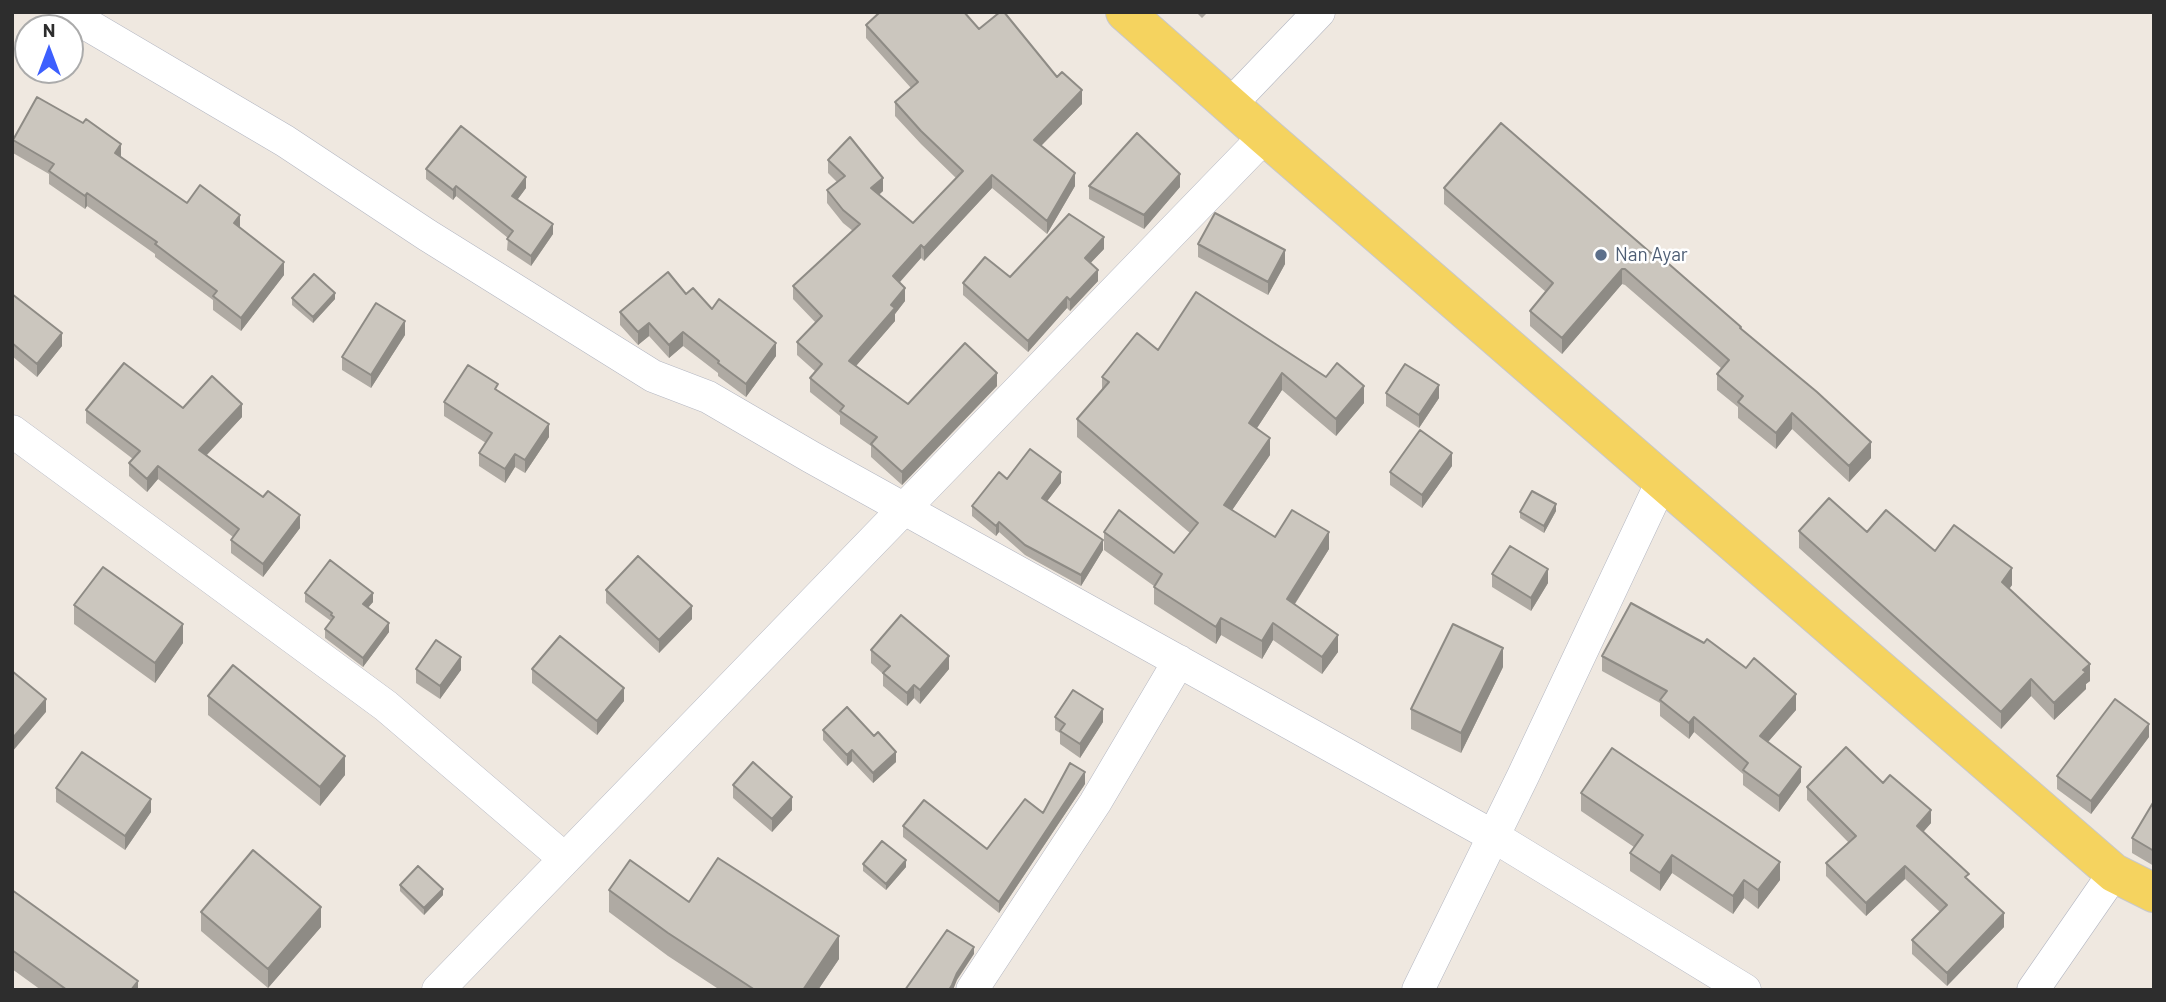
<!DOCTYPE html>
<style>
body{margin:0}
#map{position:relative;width:2166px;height:1002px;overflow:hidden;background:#efe8e0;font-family:Barlow,sans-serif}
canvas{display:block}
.frame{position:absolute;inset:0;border:14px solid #2d2d2d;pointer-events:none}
.north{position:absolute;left:14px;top:14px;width:70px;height:70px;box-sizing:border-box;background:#fff;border:2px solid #ababab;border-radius:50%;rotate:0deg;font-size:19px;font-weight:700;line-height:28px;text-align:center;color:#2d2d2d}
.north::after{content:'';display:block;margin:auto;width:24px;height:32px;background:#3d5ffe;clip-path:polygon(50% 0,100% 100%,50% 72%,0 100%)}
</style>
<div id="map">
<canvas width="2166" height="1002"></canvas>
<div class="frame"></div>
<div class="north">N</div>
</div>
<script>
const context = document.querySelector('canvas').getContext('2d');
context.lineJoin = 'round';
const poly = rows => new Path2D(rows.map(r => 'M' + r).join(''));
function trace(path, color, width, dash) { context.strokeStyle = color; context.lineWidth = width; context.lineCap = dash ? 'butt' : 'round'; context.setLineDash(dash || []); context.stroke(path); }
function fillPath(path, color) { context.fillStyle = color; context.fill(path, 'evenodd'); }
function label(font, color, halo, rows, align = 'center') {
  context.font = font + ' Barlow,sans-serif'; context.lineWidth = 5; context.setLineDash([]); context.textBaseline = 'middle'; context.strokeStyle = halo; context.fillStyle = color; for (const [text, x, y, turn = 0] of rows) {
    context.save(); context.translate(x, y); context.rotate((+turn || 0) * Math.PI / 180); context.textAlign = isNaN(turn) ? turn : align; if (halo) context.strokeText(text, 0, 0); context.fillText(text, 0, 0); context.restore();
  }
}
const minor = poly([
 [66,12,285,141,427,235,653,376,708,397,811,457,1493,836,1745,990],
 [1230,105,1319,12],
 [12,431,386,706,565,859],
 [438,990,1265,136],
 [972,990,1095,803,1179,661],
 [1418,990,1523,776,1662,481],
 [2033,990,2114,873]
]);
const major = poly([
 [1125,12,1265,136,2114,873,2154,893]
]);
trace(minor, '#b3b6c1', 33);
trace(major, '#c8c8c8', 40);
trace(minor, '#fff', 32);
trace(major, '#f5d35f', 38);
fillPath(poly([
 [1196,12,1208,12,1202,18],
 [866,25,979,29,1057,77,1082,104,1041,146,1075,186,1047,234,992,188,924,261,921,258,899,282,905,301,895,314,895,321,856,366,908,404,997,386,902,485,871,457,871,446,840,424,840,416,810,392,810,378,816,372,797,355,797,342,816,323,793,299,793,286,853,231,843,223,827,203,827,190,837,182,828,173,828,160,883,191,879,195,913,223,956,178,921,144,895,116,895,102,911,88,866,38],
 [13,140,121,157,187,203,240,228,284,275,241,331,213,310,213,300,155,257,155,254,87,206,85,209,49,184,49,174,13,153],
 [426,169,526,188,517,200,553,234,531,266,507,250,508,238,456,196,453,200,426,179],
 [1089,186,1180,187,1144,229,1089,199],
 [1444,188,1652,254,1741,329,1871,458,1849,482,1792,429,1776,449,1738,418,1738,407,1717,390,1717,374,1722,369,1625,285,1622,284,1562,354,1530,326,1530,311,1546,292,1444,204],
 [1198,244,1285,264,1268,295,1198,257],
 [1104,249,1090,263,1098,281,1070,311,1067,308,1028,352,963,295,963,283,1010,277],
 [1196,292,1364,403,1336,436,1282,390,1257,428,1270,455,1232,510,1275,537,1329,549,1295,604,1338,652,1322,674,1273,640,1262,659,1221,635,1216,644,1154,604,1154,586,1104,550,1104,532,1174,553,1190,533,1077,437,1077,419,1102,390,1102,377,1158,350],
 [12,294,62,346,37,377,12,356],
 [686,294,712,309,776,356,746,397,718,376,718,373,683,346,669,358,649,336,638,345,620,325,620,312],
 [292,298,335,299,313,323,292,305],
 [405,335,371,388,342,370,342,357],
 [498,391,549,437,525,473,515,467,505,483,479,466,479,453,486,443,444,416,444,402],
 [1386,393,1439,398,1419,428,1386,406],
 [183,408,242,417,207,455,300,528,263,577,231,553,231,540,233,537,158,479,147,492,129,476,129,463,133,459,86,423,86,410],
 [1452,466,1422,508,1390,485,1390,472],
 [1007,479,1061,483,1047,501,1103,550,1081,586,1025,555,999,532,996,536,972,516,972,506],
 [1556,511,1544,533,1520,518,1520,512],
 [1799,531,1867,532,1935,551,2012,585,2009,589,2090,681,2086,684,2086,689,2054,720,2031,696,2001,729,1799,548],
 [1492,574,1548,583,1531,611,1492,587],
 [606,590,692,619,659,653,606,603],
 [305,593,373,602,368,608,389,632,363,667,325,638,325,629,331,621,305,602],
 [74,605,183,643,155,683,74,624],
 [1704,643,1796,710,1768,742,1801,782,1779,812,1743,785,1743,774,1694,732,1689,739,1660,716,1660,703,1602,671,1602,656],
 [871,650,949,669,920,704,914,698,907,706,883,686,883,674,871,663],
 [1503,667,1461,753,1411,729,1411,709],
 [416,669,461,670,440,699,416,683],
 [532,669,624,701,597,735,532,683],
 [208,696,345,775,320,806,208,715],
 [1055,717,1103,722,1080,758,1060,744,1060,733,1055,730],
 [823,730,896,762,873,783,852,761,847,766,823,740],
 [2149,737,2091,814,2057,789,2057,776],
 [1883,783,1931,823,1923,832,1969,880,2004,927,1947,986,1912,954,1912,940,1940,912,1905,879,1866,916,1826,876,1826,863,1849,843,1807,800,1807,787],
 [1085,784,999,913,903,837,903,826,987,849,1043,813],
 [733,785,792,810,772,832,733,798],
 [56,788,151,812,125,850,56,802],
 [1581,793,1780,880,1758,909,1744,898,1733,914,1672,873,1660,891,1630,871,1630,853,1634,847,1581,811],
 [2154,801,2154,866,2132,853,2132,838],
 [863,864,906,867,886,890,863,871],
 [400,885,443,895,424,915,400,891],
 [12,890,138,990,41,990,12,969],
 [609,890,689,902,839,959,818,990,720,990,668,956,609,912],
 [201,912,321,927,268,988,201,931]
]), '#afaaa3');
fillPath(poly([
 [1082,90,1082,104,1034,153,1034,140],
 [121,144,121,157,115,153],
 [1075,173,1075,186,1047,234,1047,221],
 [1180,174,1180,187,1144,229,1144,215],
 [992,175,992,188,924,261,924,248],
 [526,177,526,188,512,207,512,196],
 [883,178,883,191,871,201,871,188],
 [456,186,456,196,453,200,453,190],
 [87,193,87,206,85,209,85,196],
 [240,215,240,228,234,223],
 [553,224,553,234,531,266,531,256],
 [1104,237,1104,249,1085,269,1085,258],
 [921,245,921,258,893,290,893,276],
 [1285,250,1285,264,1268,295,1268,282],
 [284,262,284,275,241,331,241,318],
 [1622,269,1622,284,1562,354,1562,338],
 [1098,270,1098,281,1070,311,1070,300],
 [905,288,905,301,895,314,895,321,849,374,849,361,891,305],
 [335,293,335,299,313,323,313,317],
 [1067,297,1067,308,1028,352,1028,341],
 [405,321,405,335,371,388,371,375],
 [649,323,649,336,638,345,638,332],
 [683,332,683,346,669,358,669,345],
 [62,333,62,346,37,377,37,364],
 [776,343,776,356,746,397,746,384],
 [997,373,997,386,902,485,902,472],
 [1282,373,1282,390,1249,440,1249,423],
 [1439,385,1439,398,1419,428,1419,415],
 [1364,386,1364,403,1336,436,1336,419],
 [242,404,242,417,199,463,199,450],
 [1792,413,1792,429,1776,449,1776,433],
 [549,424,549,437,525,473,525,460],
 [1270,438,1270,455,1224,522,1224,505],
 [1871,442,1871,458,1849,482,1849,466],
 [1452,453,1452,466,1422,508,1422,495],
 [515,454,515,467,505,483,505,469],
 [158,466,158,479,147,492,147,479],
 [1061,472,1061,483,1042,508,1042,498],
 [1556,504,1556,511,1544,533,1544,526],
 [300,515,300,528,263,577,263,564],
 [999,522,999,532,996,536,996,526],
 [1329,532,1329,549,1287,616,1287,599],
 [1103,540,1103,550,1081,586,1081,575],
 [2012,568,2012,585,2002,599,2002,582],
 [1548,569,1548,583,1531,611,1531,598],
 [373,593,373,602,363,613,363,604],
 [692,606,692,619,659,653,659,640],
 [1221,618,1221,635,1216,644,1216,627],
 [389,623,389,632,363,667,363,658],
 [1273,623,1273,640,1262,659,1262,641],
 [183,624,183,643,155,683,155,663],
 [1338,635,1338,652,1322,674,1322,657],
 [1503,648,1503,667,1461,753,1461,733],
 [949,656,949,669,920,704,920,690],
 [461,657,461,670,440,699,440,686],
 [2090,664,2090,681,2086,684,2086,689,2054,720,2054,703,2083,670],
 [2031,679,2031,696,2001,729,2001,712],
 [914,685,914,698,907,706,907,693],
 [624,688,624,701,597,735,597,721],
 [1796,694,1796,710,1760,751,1760,736],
 [46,699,46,712,12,752,12,739],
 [1103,709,1103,722,1080,758,1080,744],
 [1694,717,1694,732,1689,739,1689,723],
 [2149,724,2149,737,2091,814,2091,801],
 [852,750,852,761,847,766,847,755],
 [896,752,896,762,873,783,873,773],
 [345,756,345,775,320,806,320,787],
 [1801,767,1801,782,1779,812,1779,796],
 [1085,772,1085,784,999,913,999,902],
 [792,797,792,810,772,832,772,819],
 [151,799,151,812,125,850,125,836],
 [1931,810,1931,823,1917,839,1917,826],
 [1672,855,1672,873,1660,891,1660,873],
 [906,860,906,867,886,890,886,884],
 [1780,862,1780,880,1758,909,1758,890],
 [1905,866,1905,879,1866,916,1866,903],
 [1744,880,1744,898,1733,914,1733,896],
 [443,889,443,895,424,915,424,908],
 [321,907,321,927,268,988,268,969],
 [2004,913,2004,927,1947,986,1947,973],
 [839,936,839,959,818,990,803,990],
 [974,947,974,954,957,980,953,990,949,990,957,973],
 [138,981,138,990,131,990]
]), '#8e8b85');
const building = poly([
 [880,12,964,12,979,29,1000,12,1004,12,1057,77,1062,72,1082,90,1034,140,1075,173,1047,221,992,175,924,248,921,245,893,276,905,288,891,305,895,308,849,361,908,404,965,343,997,373,902,472,871,444,877,437,840,411,844,406,810,378,822,364,797,342,822,316,793,286,860,224,843,210,827,190,845,176,828,160,850,137,883,178,871,188,913,223,963,171,921,131,895,102,918,82,866,25,880,12],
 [37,97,83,123,86,119,121,144,115,153,187,203,200,185,240,215,234,223,284,262,241,318,213,296,217,291,155,244,157,242,87,193,85,196,49,171,54,164,13,140,37,97],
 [1501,123,1652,254,1654,251,1741,327,1740,328,1817,392,1871,442,1849,466,1792,413,1776,433,1738,402,1743,396,1717,374,1729,360,1625,269,1622,269,1562,338,1530,311,1553,283,1444,188,1501,123],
 [461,126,526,177,512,196,553,224,531,256,507,239,513,231,456,186,453,190,426,169,461,126],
 [1137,133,1180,174,1144,215,1089,186,1137,133],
 [1215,213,1285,250,1268,282,1198,244,1215,213],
 [1069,214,1104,237,1085,258,1098,270,1070,300,1067,297,1028,341,963,283,985,257,1010,277,1069,214],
 [668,272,686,294,693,288,712,309,719,299,776,343,746,384,718,363,719,361,683,332,669,345,649,323,638,332,620,312,668,272],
 [314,274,335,293,313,317,292,298,314,274],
 [1196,292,1326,377,1337,363,1364,386,1336,419,1282,373,1249,423,1270,438,1224,505,1275,537,1292,510,1329,532,1287,599,1338,635,1322,657,1273,623,1262,641,1221,618,1216,627,1154,587,1162,574,1104,532,1119,510,1174,553,1198,523,1077,419,1109,382,1102,377,1137,333,1158,350,1196,292],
 [12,294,62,333,37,364,12,343,12,294],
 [376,303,405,321,371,375,342,357,376,303],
 [124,363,183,408,212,376,242,404,199,450,263,497,268,491,300,515,263,564,231,540,239,529,158,466,147,479,129,463,140,451,86,410,124,363],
 [1405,364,1439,385,1419,415,1386,393,1405,364],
 [468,365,498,384,495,389,549,424,525,460,515,454,505,469,479,453,492,433,444,402,468,365],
 [1420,430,1452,453,1422,495,1390,472,1420,430],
 [1030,449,1061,472,1042,498,1103,540,1081,575,1025,545,999,522,996,526,972,506,999,472,1007,479,1030,449],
 [1532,491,1556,504,1544,526,1520,512,1532,491],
 [1829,498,1867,532,1886,510,1935,551,1954,525,2012,568,2002,582,2090,664,2083,670,2086,672,2054,703,2031,679,2001,712,1799,531,1829,498],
 [1510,546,1548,569,1531,598,1492,574,1510,546],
 [638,556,692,606,659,640,606,590,638,556],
 [330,560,373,593,363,604,389,623,363,658,325,629,334,617,331,615,332,613,305,593,330,560],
 [103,567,183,624,155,663,74,605,103,567],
 [1631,603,1704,643,1707,639,1746,668,1754,658,1796,694,1760,736,1801,767,1779,796,1743,770,1748,763,1694,717,1689,723,1660,700,1667,691,1602,656,1631,603],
 [901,615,949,656,920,690,914,685,907,693,883,673,890,666,871,650,901,615],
 [1453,624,1503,648,1461,733,1411,709,1453,624],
 [560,636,624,688,597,721,532,669,560,636],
 [436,640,461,657,440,686,416,669,436,640],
 [233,665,345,756,320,787,208,696,233,665],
 [12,671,46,699,12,739,12,671],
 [1073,690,1103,709,1080,744,1060,731,1065,724,1055,717,1073,690],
 [2115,699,2149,724,2091,801,2057,776,2115,699],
 [847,707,874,736,878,732,896,752,873,773,852,750,847,755,823,730,847,707],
 [1846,747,1883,783,1890,775,1931,810,1917,826,1969,874,1965,877,2004,913,1947,973,1912,940,1947,905,1905,866,1866,903,1826,863,1856,836,1807,787,1846,747],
 [1612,748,1780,862,1758,890,1744,880,1733,896,1672,855,1660,873,1630,853,1643,835,1581,793,1612,748],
 [82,752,151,799,125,836,56,788,82,752],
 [753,762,792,797,772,819,733,785,753,762],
 [1070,763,1085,772,999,902,903,826,924,800,987,849,1025,799,1043,813,1070,763],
 [2154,801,2154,851,2132,838,2154,801],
 [882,841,906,860,886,884,863,864,882,841],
 [253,850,321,907,268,969,201,912,253,850],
 [718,858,839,936,803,990,755,990,668,933,609,890,630,860,689,902,718,858],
 [418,866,443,889,424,908,400,885,418,866],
 [12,890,138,981,131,990,67,990,12,950,12,890],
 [947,930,974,947,957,973,952,985,949,990,905,990,947,930]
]);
fillPath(building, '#cbc6be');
trace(building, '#8e8b85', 2);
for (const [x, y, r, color] of [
 [1601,255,7,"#5c6f8a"]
]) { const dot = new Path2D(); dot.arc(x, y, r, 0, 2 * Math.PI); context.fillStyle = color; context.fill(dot); trace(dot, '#fff', 2.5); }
label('19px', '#4e5e75', '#fff', [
 ["Nan Ayar",1615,255]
], 'left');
</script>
